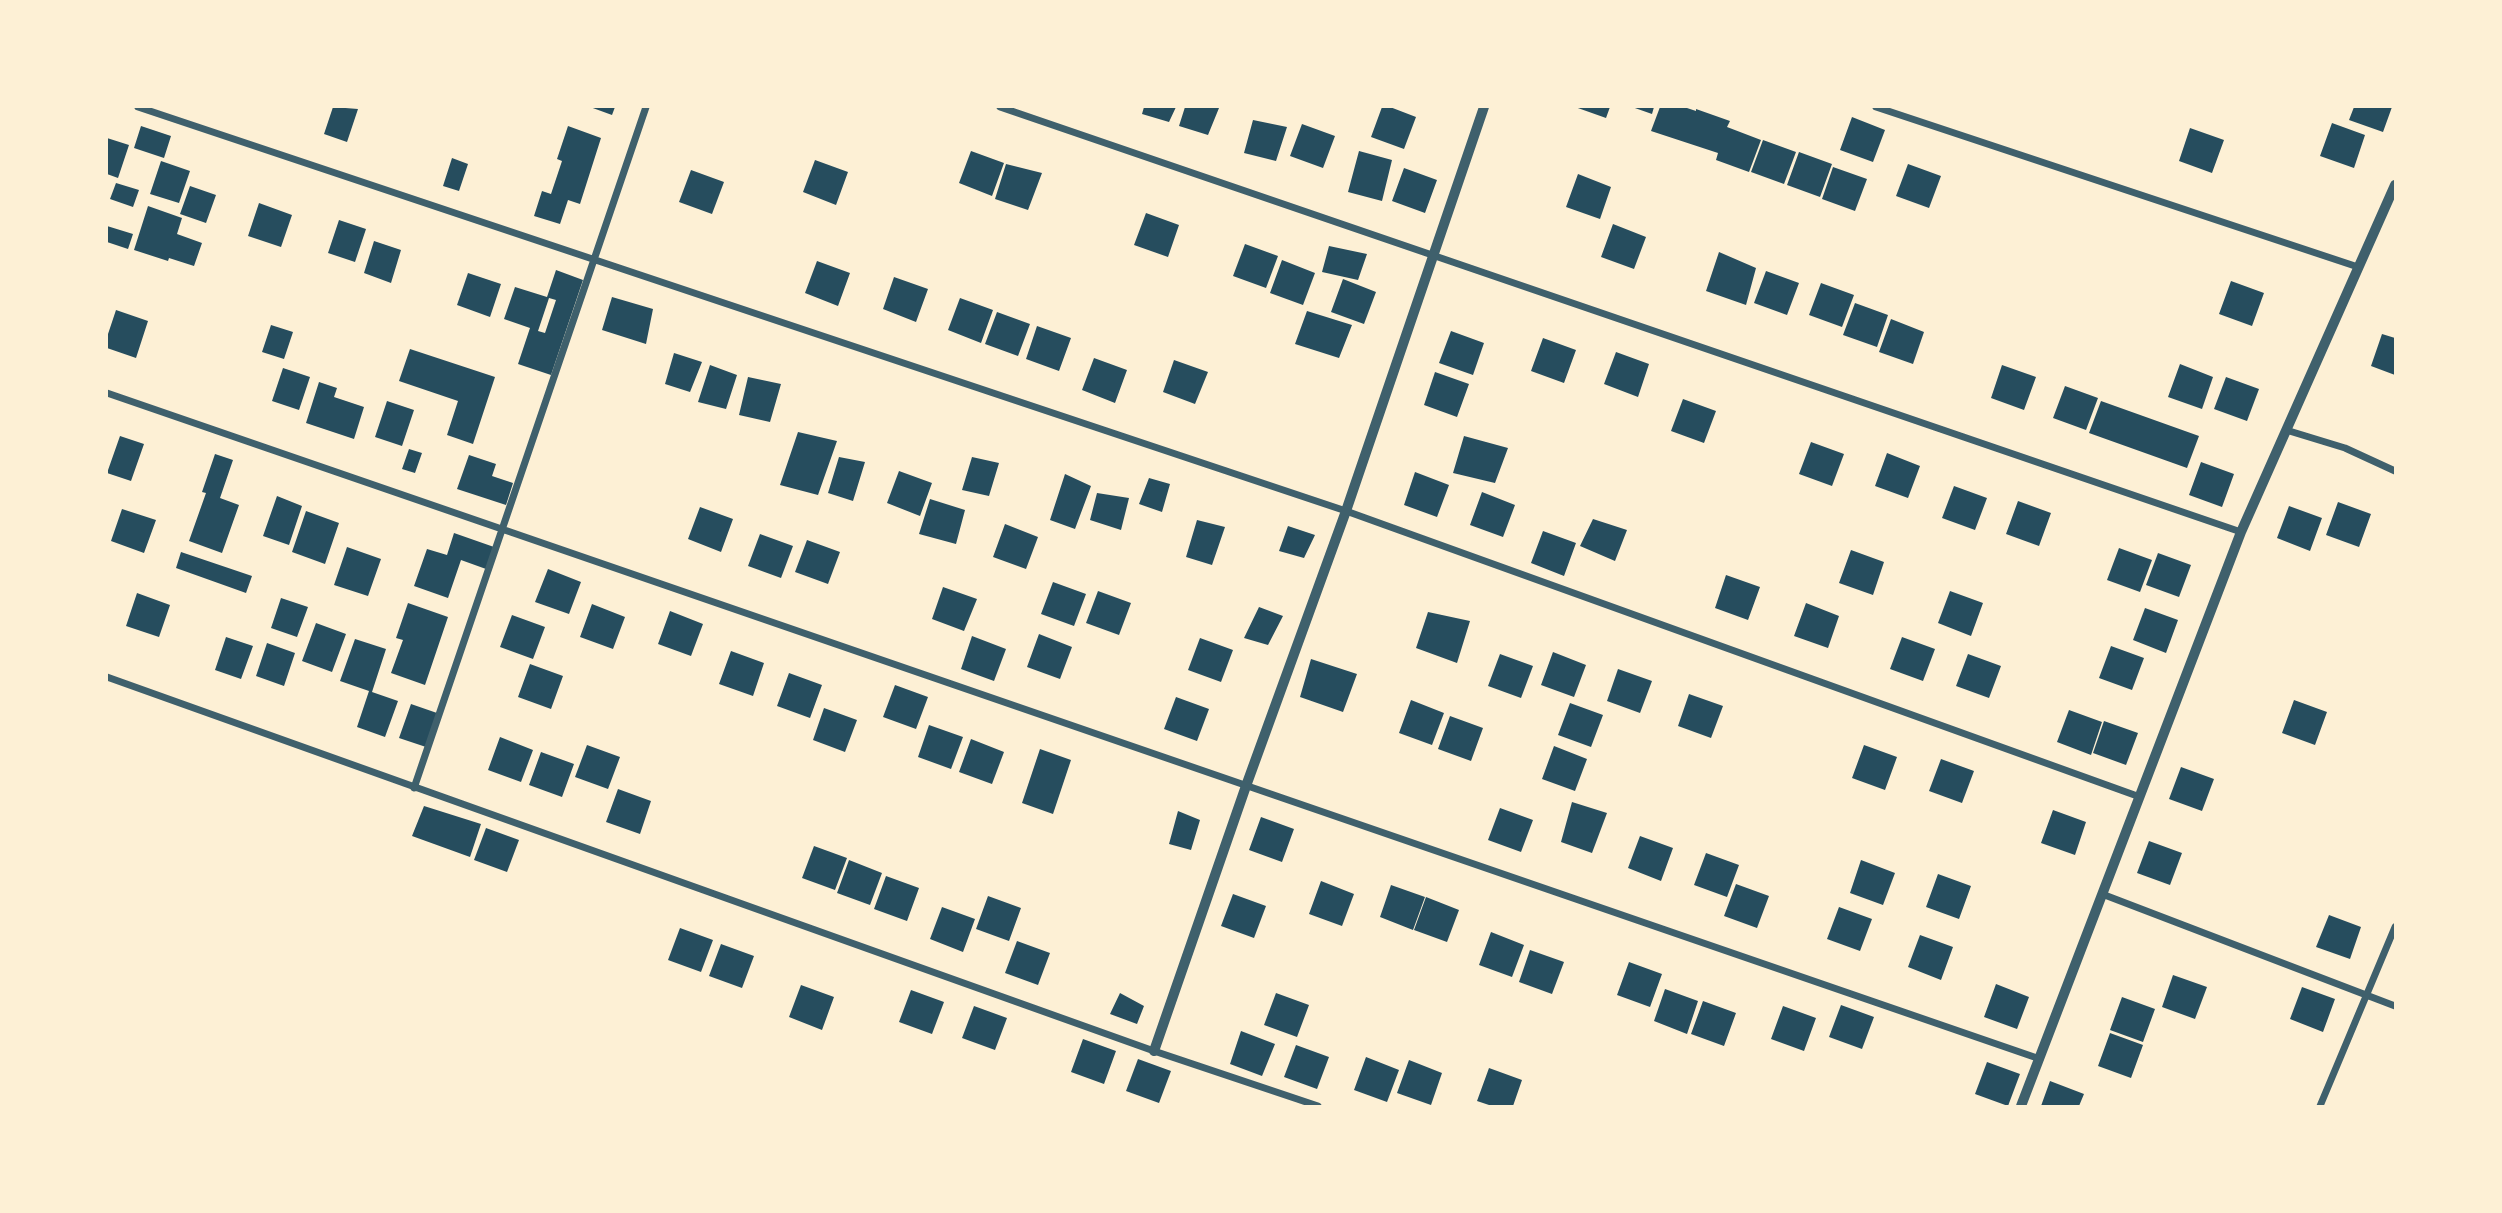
<!DOCTYPE html>
<style>
body{margin:0}
#map{position:relative;width:2502px;height:1213px;overflow:hidden;background:#fdf0d5;font-family:Lato,sans-serif}
canvas{display:block}
.frame{position:absolute;inset:0;border:108px solid #fdf0d5;pointer-events:none}
</style>
<div id="map">
<canvas width="2502" height="1213"></canvas>
<div class="frame"></div>
</div>
<script>
const context = document.querySelector('canvas').getContext('2d');
context.lineJoin = 'round';
function fillPath(path, color) { context.fillStyle = color; context.fill(path, 'evenodd'); }
const poly = rows => new Path2D(rows.map(r => 'M' + r).join(''));
function trace(path, color, width, dash) { context.strokeStyle = color; context.lineWidth = width; context.lineCap = dash ? 'butt' : 'round'; context.setLineDash(dash || []); context.stroke(path); }
fillPath(poly([
 [333,107,358,109,347,142,324,134],
 [590,107,615,107,612,115],
 [1144,107,1176,107,1169,122,1142,114],
 [1185,107,1219,108,1208,135,1179,126],
 [1382,107,1390,107,1416,117,1404,149,1371,137],
 [1575,107,1610,107,1606,118],
 [1632,107,1654,107,1652,114],
 [1660,107,1684,107,1696,111,1696,109,1730,121,1727,127,1761,140,1749,172,1716,160,1718,153,1651,131],
 [2354,107,2392,107,2383,132,2349,120],
 [1852,117,1885,130,1873,162,1840,150],
 [1253,120,1287,127,1276,161,1244,153],
 [2332,123,2365,135,2354,168,2320,156],
 [1302,124,1335,136,1323,168,1290,156],
 [141,126,171,136,164,158,134,148],
 [568,126,601,138,580,204,568,200,560,224,534,216,542,191,551,194,562,161,557,159],
 [2190,128,2224,140,2212,173,2179,161],
 [107,138,129,145,118,178,107,174],
 [1763,140,1796,152,1784,184,1751,172],
 [971,151,1004,163,992,196,959,183],
 [1359,151,1392,160,1382,201,1348,192],
 [1799,152,1832,164,1820,197,1787,185],
 [452,158,468,164,459,191,443,186],
 [815,160,848,172,836,205,803,192],
 [161,161,190,171,179,203,150,194],
 [1006,164,1042,173,1028,210,995,199],
 [1908,164,1941,176,1929,208,1896,196],
 [1833,167,1867,179,1855,211,1822,199],
 [1404,168,1437,180,1425,213,1392,201],
 [691,170,724,182,712,214,679,202],
 [1578,174,1611,187,1600,219,1566,207],
 [116,183,139,190,133,207,110,199],
 [190,186,216,195,206,223,180,214],
 [259,203,292,215,281,247,248,236],
 [148,206,182,218,177,234,202,243,194,266,169,258,168,261,134,250],
 [1146,213,1179,225,1168,257,1134,245],
 [339,220,366,229,355,262,328,253],
 [1613,224,1646,237,1634,269,1601,257],
 [107,226,133,234,128,249,107,242],
 [374,241,401,250,391,283,364,273],
 [1245,244,1278,256,1266,288,1233,276],
 [1329,246,1367,254,1358,280,1322,272],
 [1719,252,1756,268,1746,305,1706,291],
 [1282,260,1315,273,1303,305,1270,293],
 [817,261,850,273,838,306,805,293],
 [556,270,583,280,551,375,518,364,530,328,504,319,515,287,547,297],
 [549,298,556,300,545,333,538,331],
 [1766,271,1799,283,1787,315,1754,303],
 [468,273,501,284,490,317,457,305],
 [894,277,928,289,916,322,883,309],
 [1343,279,1376,292,1364,324,1331,312],
 [2231,281,2264,293,2252,326,2219,314],
 [1821,283,1854,295,1842,327,1809,315],
 [612,297,653,309,646,344,602,330],
 [960,298,993,310,981,343,948,330],
 [1855,303,1888,315,1877,347,1843,335],
 [116,310,148,321,136,358,107,348,107,337],
 [1307,311,1352,325,1339,358,1295,344],
 [997,312,1030,324,1018,356,985,344],
 [1891,319,1924,332,1913,364,1879,352],
 [271,325,293,332,284,359,262,352],
 [1037,326,1071,338,1059,371,1026,359],
 [1451,331,1484,343,1473,375,1439,363],
 [2382,334,2395,338,2395,375,2371,366],
 [1543,338,1576,350,1564,383,1531,371],
 [410,349,495,377,473,444,447,435,458,401,399,381],
 [1616,352,1649,364,1638,397,1604,384],
 [674,353,702,362,690,392,665,384],
 [1094,358,1127,370,1115,403,1082,390],
 [1174,360,1208,372,1195,404,1163,392],
 [2180,364,2213,377,2202,409,2168,397],
 [710,365,737,375,726,409,698,402],
 [2002,365,2036,377,2024,410,1991,398],
 [283,368,310,377,299,410,272,401],
 [1435,372,1469,384,1457,417,1424,405],
 [748,377,781,384,770,422,739,415],
 [2226,377,2259,389,2247,421,2214,409],
 [319,382,337,388,334,397,364,407,354,439,306,423],
 [2065,386,2098,398,2086,430,2053,418],
 [1683,399,1716,411,1704,443,1671,431],
 [387,401,414,410,402,446,375,437],
 [2101,401,2199,436,2187,468,2089,433],
 [798,432,837,441,818,495,780,485],
 [120,436,144,444,131,481,107,473],
 [1464,436,1508,448,1495,483,1453,473],
 [1811,442,1844,454,1832,486,1799,474],
 [409,449,422,453,415,473,402,469],
 [1887,453,1920,466,1908,498,1875,486],
 [215,454,233,460,220,498,239,505,222,553,189,541,206,493,202,492],
 [469,455,496,464,492,476,513,483,506,505,457,489],
 [839,457,865,462,853,501,828,493],
 [972,457,999,463,989,496,962,490],
 [2201,462,2234,474,2222,507,2189,495],
 [899,471,932,483,920,516,887,503],
 [1415,472,1449,485,1437,517,1404,505],
 [1065,474,1091,486,1075,529,1050,520],
 [1149,478,1170,484,1162,512,1139,504],
 [1954,486,1987,498,1975,530,1942,518],
 [1482,492,1515,505,1503,537,1470,525],
 [1097,493,1129,498,1121,530,1090,520],
 [277,496,302,506,289,545,263,536],
 [930,499,965,510,956,544,919,534],
 [2018,501,2051,513,2039,546,2006,534],
 [2338,502,2371,514,2359,547,2326,535],
 [2289,506,2322,518,2310,551,2277,538],
 [700,507,733,519,721,552,688,539],
 [122,509,156,520,144,553,111,541],
 [306,511,339,523,325,564,292,552],
 [1593,519,1627,530,1615,561,1580,546],
 [1197,520,1225,527,1212,565,1186,557],
 [1005,524,1038,537,1026,569,993,557],
 [1288,526,1315,535,1304,558,1279,551],
 [1543,531,1576,543,1564,576,1531,563],
 [454,533,494,547,486,569,461,560,448,598,414,586,427,549,447,555],
 [760,534,793,546,781,578,748,566],
 [807,540,840,552,828,584,795,572],
 [347,547,381,559,368,596,334,585],
 [2119,548,2152,560,2140,592,2107,580],
 [1851,550,1884,562,1873,595,1839,583],
 [181,552,252,576,246,593,176,568],
 [2158,553,2191,565,2179,597,2146,585],
 [548,569,581,582,569,614,535,602],
 [1726,575,1760,587,1748,620,1715,608],
 [1053,582,1086,594,1074,626,1041,614],
 [943,587,977,599,964,631,932,619],
 [1098,591,1131,603,1119,635,1086,623],
 [1950,591,1983,603,1971,636,1938,623],
 [137,593,170,605,159,637,126,626],
 [281,598,308,607,297,637,271,628],
 [408,603,448,617,425,685,391,673,403,640,396,638],
 [1806,603,1839,616,1828,648,1794,636],
 [592,604,625,617,613,649,580,637],
 [1259,607,1283,616,1268,645,1244,638],
 [2145,608,2178,620,2166,653,2133,640],
 [670,611,703,624,691,656,658,644],
 [1428,612,1470,621,1457,663,1416,648],
 [512,615,545,627,533,659,500,647],
 [316,623,346,634,332,672,302,661],
 [1039,634,1072,647,1060,679,1027,667],
 [972,636,1006,649,994,681,961,669],
 [226,637,253,646,241,679,215,670],
 [1902,637,1935,649,1923,681,1890,669],
 [1200,638,1233,650,1221,682,1188,670],
 [355,639,386,649,372,692,398,701,385,737,357,727,369,691,340,681],
 [267,643,295,653,284,686,256,676],
 [2111,646,2144,658,2132,690,2099,678],
 [731,651,764,663,753,696,719,684],
 [1553,652,1586,665,1574,697,1541,685],
 [1500,654,1533,666,1521,698,1488,686],
 [1968,654,2001,666,1989,698,1956,686],
 [1311,659,1357,674,1343,712,1300,697],
 [530,664,563,676,551,709,518,697],
 [1618,669,1652,681,1640,713,1607,701],
 [789,673,822,685,810,718,777,706],
 [895,685,928,697,916,729,883,717],
 [1689,694,1723,706,1711,738,1678,726],
 [1176,697,1209,709,1197,741,1164,729],
 [1411,700,1444,713,1432,745,1399,733],
 [2294,700,2327,712,2315,745,2282,733],
 [1570,703,1603,715,1591,747,1558,735],
 [411,704,437,713,426,747,399,738],
 [824,708,857,720,845,752,813,740],
 [2069,710,2102,722,2091,755,2057,742],
 [1450,716,1483,728,1471,761,1438,749],
 [2104,721,2138,733,2126,765,2093,753],
 [929,725,963,737,951,769,918,757],
 [500,737,533,750,521,782,488,770],
 [971,739,1004,752,992,784,959,772],
 [587,745,620,757,608,789,575,777],
 [1864,745,1897,757,1885,790,1852,778],
 [1554,746,1587,759,1575,791,1542,779],
 [1040,749,1071,760,1053,814,1022,803],
 [541,752,574,764,562,797,529,785],
 [1941,759,1974,771,1962,803,1929,791],
 [2181,767,2214,779,2202,811,2169,799],
 [618,789,651,801,640,834,606,822],
 [1572,802,1607,813,1592,853,1561,842],
 [424,806,481,824,470,857,412,836],
 [1500,808,1533,820,1521,852,1488,840],
 [2053,810,2086,822,2075,855,2041,843],
 [1178,811,1200,820,1191,850,1169,844],
 [1261,817,1294,829,1282,862,1249,850],
 [486,828,519,840,507,872,474,860],
 [1640,836,1673,848,1661,881,1628,868],
 [2149,841,2182,853,2170,885,2137,873],
 [814,846,847,858,835,890,802,878],
 [1706,853,1739,865,1727,897,1694,885],
 [849,860,882,873,870,905,837,893],
 [1861,860,1895,873,1883,905,1850,893],
 [1938,874,1971,886,1959,919,1926,907],
 [886,876,919,888,907,921,874,909],
 [1321,881,1354,894,1342,926,1309,914],
 [1736,884,1769,896,1757,928,1724,916],
 [1391,885,1425,897,1413,930,1380,917],
 [1233,894,1266,906,1254,938,1221,926],
 [988,896,1021,908,1009,941,976,929],
 [1426,897,1459,910,1447,942,1414,930],
 [942,907,975,919,963,952,930,939],
 [1839,907,1872,919,1860,951,1827,939],
 [2329,915,2361,927,2350,959,2316,947],
 [680,928,713,940,701,972,668,960],
 [1491,932,1524,945,1512,977,1479,965],
 [1920,935,1953,947,1941,980,1908,967],
 [1017,941,1050,953,1038,985,1005,973],
 [721,944,754,956,742,988,709,976],
 [1530,950,1564,962,1552,994,1519,982],
 [1629,962,1662,974,1650,1007,1617,995],
 [2173,975,2207,987,2195,1019,2162,1007],
 [1996,984,2029,997,2017,1029,1984,1017],
 [801,985,834,997,822,1030,789,1017],
 [2302,987,2335,999,2323,1032,2290,1019],
 [1665,989,1698,1001,1687,1034,1654,1021],
 [911,990,944,1002,932,1034,899,1022],
 [1120,993,1144,1006,1137,1024,1110,1014],
 [1276,993,1309,1005,1297,1037,1264,1025],
 [2122,997,2155,1009,2143,1042,2110,1030],
 [1703,1001,1736,1013,1724,1046,1691,1034],
 [1841,1005,1874,1017,1862,1049,1829,1037],
 [974,1006,1007,1018,995,1050,962,1038],
 [1783,1006,1816,1018,1804,1051,1771,1039],
 [1241,1031,1275,1044,1262,1076,1230,1064],
 [2110,1033,2143,1045,2131,1078,2098,1066],
 [1083,1039,1116,1051,1104,1084,1071,1072],
 [1296,1045,1329,1057,1317,1089,1284,1077],
 [1366,1057,1399,1070,1387,1102,1354,1090],
 [1138,1059,1171,1071,1159,1103,1126,1091],
 [1409,1060,1442,1073,1431,1105,1397,1093],
 [1987,1062,2020,1074,2008,1106,1975,1094],
 [1489,1068,1522,1080,1513,1106,1492,1106,1477,1101],
 [2050,1081,2084,1094,2079,1106,2041,1106]
]), '#264d5e');
trace(poly([
 [138,107,1346,511,2140,797],
 [1000,107,2241,532],
 [1876,107,2358,267],
 [107,393,2040,1059],
 [2286,430,2345,448,2395,471],
 [107,677,1154,1051,1318,1106],
 [414,788,646,107],
 [2102,894,2395,1006],
 [2320,1106,2395,927]
]), '#3f606c', 7);
trace(poly([
 [1154,1051,1246,786,1346,511,1484,107],
 [2021,1106,2241,532,2395,185]
]), '#3f606c', 10);
</script>
